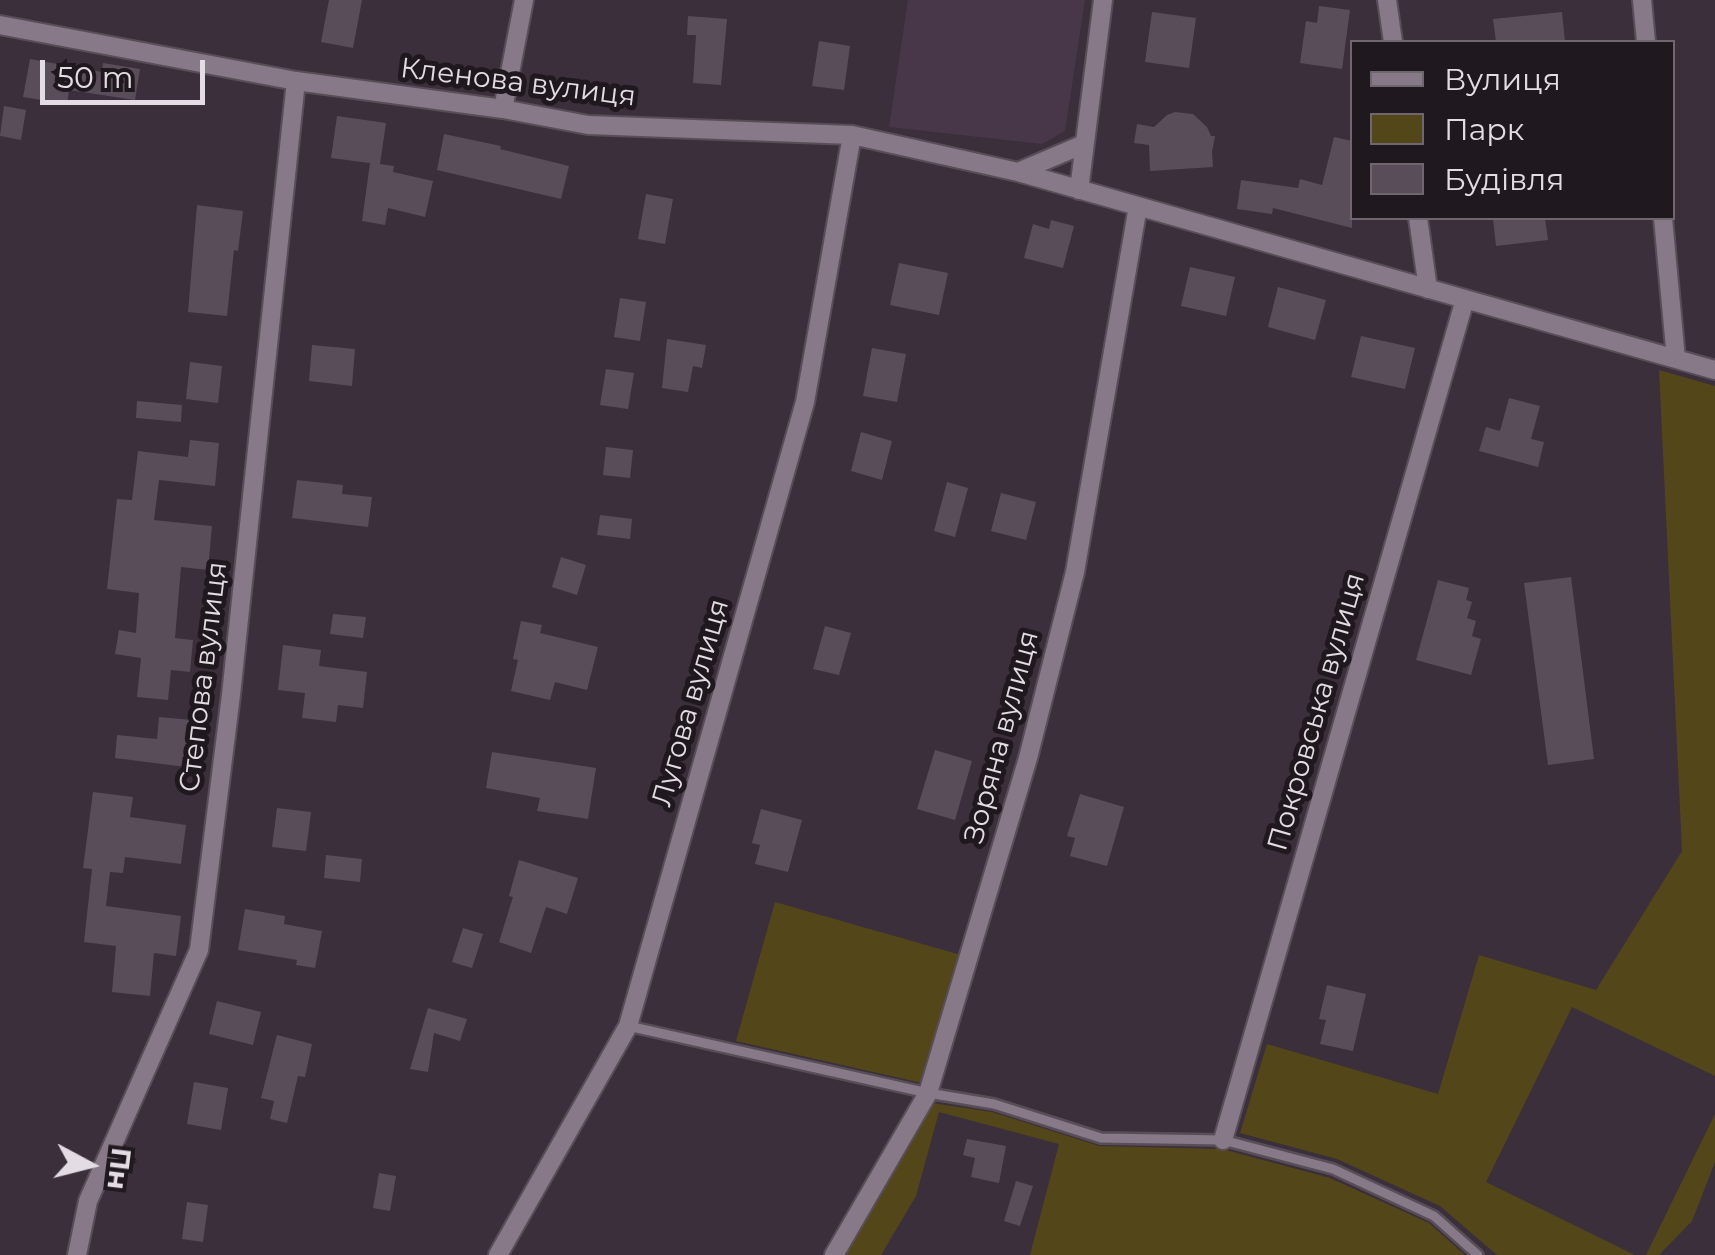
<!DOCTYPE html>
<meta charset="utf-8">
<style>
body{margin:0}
#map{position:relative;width:1715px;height:1255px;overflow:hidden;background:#3b2f3b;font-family:Montserrat,sans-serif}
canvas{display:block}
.legend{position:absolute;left:1350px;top:40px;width:325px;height:180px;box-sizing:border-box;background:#1f191f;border:2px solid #6e676e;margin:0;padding:12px 18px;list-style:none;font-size:30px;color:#e4dce4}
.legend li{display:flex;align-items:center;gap:20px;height:50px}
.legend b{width:50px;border:2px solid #6e676e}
.north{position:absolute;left:40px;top:1115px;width:100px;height:100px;-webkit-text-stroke:8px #1f191f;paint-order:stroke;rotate:97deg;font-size:28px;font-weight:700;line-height:40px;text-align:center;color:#e4dce4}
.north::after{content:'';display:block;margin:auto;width:35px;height:45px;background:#e4dce4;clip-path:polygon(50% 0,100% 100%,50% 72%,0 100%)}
.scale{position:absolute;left:40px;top:60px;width:165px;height:45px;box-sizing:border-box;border:5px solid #e4dce4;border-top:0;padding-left:12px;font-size:30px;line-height:35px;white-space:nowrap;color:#e4dce4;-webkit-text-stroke:8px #1f191f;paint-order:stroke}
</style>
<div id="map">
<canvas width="1715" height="1255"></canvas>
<ul class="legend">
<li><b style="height:12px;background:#877987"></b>Вулиця</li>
<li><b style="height:28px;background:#534619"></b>Парк</li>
<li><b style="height:28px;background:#5a4d5a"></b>Будівля</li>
</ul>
<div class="north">Пн</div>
<div class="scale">50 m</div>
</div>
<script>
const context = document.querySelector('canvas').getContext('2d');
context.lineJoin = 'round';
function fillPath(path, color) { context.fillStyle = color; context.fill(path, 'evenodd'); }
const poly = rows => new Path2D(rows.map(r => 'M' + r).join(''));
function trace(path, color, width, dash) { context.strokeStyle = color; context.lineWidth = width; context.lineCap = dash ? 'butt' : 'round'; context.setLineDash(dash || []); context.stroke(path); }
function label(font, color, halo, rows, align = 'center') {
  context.font = font + ' Montserrat,sans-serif'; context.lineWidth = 10; context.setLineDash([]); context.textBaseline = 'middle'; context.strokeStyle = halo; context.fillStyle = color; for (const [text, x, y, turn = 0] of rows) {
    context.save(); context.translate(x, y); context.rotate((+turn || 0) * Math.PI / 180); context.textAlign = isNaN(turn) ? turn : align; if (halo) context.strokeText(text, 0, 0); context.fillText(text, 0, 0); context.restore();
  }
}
fillPath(poly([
 [908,0,1085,0,1065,131,1042,144,889,127]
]), '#483748');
fillPath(poly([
 [1659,370,1715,386,1715,1076,1572,1007,1486,1182,1635,1255,1497,1255,1440,1206,1337,1159,1240,1133,1267,1044,1438,1094,1479,955,1596,990,1682,851],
 [775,902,961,955,922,1083,736,1041],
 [932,1103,992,1112,1099,1146,1222,1149,1330,1178,1429,1223,1465,1255,1030,1255,1059,1144,939,1112,916,1196,881,1255,844,1255],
 [1715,1114,1715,1162,1692,1221,1659,1255,1646,1255]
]), '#534619');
fillPath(poly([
 [329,0,362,0,353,48,321,42],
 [1319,6,1350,10,1342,69,1300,63,1306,21,1317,23],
 [1152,12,1196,18,1189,68,1145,62],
 [1562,12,1565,42,1496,42,1493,19],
 [688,16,727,19,721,85,693,83,696,35,687,35],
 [819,41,850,46,844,90,812,86],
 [30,59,102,72,103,63,140,69,135,100,69,90,67,104,23,97],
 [4,106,26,110,21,140,0,136],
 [1175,112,1193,114,1207,127,1211,136,1215,136,1212,152,1213,167,1150,171,1149,145,1134,143,1137,124,1154,127,1167,115],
 [337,116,386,123,380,164,394,166,393,172,433,181,425,217,388,208,385,225,362,221,370,163,331,158],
 [444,134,501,146,500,149,569,166,561,199,437,170],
 [1334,137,1352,141,1352,228,1273,208,1272,214,1237,209,1241,180,1298,188,1300,179,1322,185],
 [646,194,673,199,665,244,638,239],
 [197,205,243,211,238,251,234,250,227,316,188,312],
 [1493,218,1545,218,1548,240,1496,246],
 [1051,220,1074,226,1063,268,1024,258,1033,224,1049,229],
 [899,263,948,273,939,315,890,305],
 [1190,267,1235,277,1226,316,1181,306],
 [1278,287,1326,300,1315,340,1268,327],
 [620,298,646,302,640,341,614,337],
 [1361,336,1415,348,1405,389,1351,377],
 [667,339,706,345,702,368,693,366,688,392,662,388],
 [312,345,355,349,352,386,309,381],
 [872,348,906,354,897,402,863,396],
 [190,362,222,366,218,403,186,399],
 [606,369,634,373,628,409,600,405],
 [1509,398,1540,406,1531,439,1544,442,1538,467,1479,451,1486,427,1500,431],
 [137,401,182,405,181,422,136,418],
 [861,432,892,441,882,480,851,471],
 [190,440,219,443,215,486,159,480,154,520,212,526,208,570,181,567,175,638,193,640,190,672,171,670,168,700,137,697,141,658,115,654,119,630,136,633,139,593,107,589,117,499,132,500,138,451,188,457],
 [606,447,633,450,630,478,603,475],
 [297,480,343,485,342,494,372,497,368,527,292,518],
 [947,482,968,488,955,537,934,531],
 [1001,493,1036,502,1026,540,991,531],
 [600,515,632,519,630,539,597,535],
 [561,557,586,565,577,595,552,587],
 [1571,577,1594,759,1548,765,1524,583],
 [1438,580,1469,588,1466,600,1472,602,1467,618,1476,621,1472,636,1481,639,1471,675,1416,660],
 [333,614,366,617,363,638,330,634],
 [521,621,542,625,540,633,598,647,587,690,555,682,550,700,511,691,518,660,513,659],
 [825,626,851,633,839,675,813,669],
 [283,645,321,650,319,666,367,672,363,708,338,705,336,722,302,718,305,693,278,690],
 [159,717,192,720,186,767,115,758,117,735,157,739],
 [935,750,972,761,955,820,917,809],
 [492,752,596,768,588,819,537,811,540,798,486,788],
 [93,792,133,797,130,817,186,825,181,864,125,857,123,873,110,872,106,906,181,916,176,956,154,953,150,996,112,992,116,946,84,942,92,869,83,868],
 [1080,794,1124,807,1107,866,1070,856,1075,838,1067,836],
 [277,808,311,812,306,851,272,847],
 [761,809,802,820,788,872,755,864,760,845,752,843],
 [326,855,362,859,360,882,324,878],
 [519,860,578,878,567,914,546,907,531,953,499,942,513,897,509,896],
 [245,909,285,916,284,924,322,931,315,968,296,965,297,960,238,950],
 [463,928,483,934,472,968,452,962],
 [1327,985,1366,994,1353,1051,1320,1044,1326,1020,1319,1019],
 [217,1001,261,1012,253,1045,209,1034],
 [428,1008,467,1019,460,1041,434,1033,428,1072,410,1069],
 [277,1035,312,1044,305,1077,298,1076,287,1123,270,1119,274,1101,261,1098],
 [194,1082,228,1088,221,1130,187,1124],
 [967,1139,1006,1146,999,1183,971,1177,975,1158,963,1155],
 [379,1173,396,1176,390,1211,373,1208],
 [1016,1181,1033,1186,1020,1226,1004,1221],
 [187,1202,208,1205,203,1242,182,1239]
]), '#5a4d5a');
const service = poly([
 [628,1026,928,1093,994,1104,1101,1138,1223,1140,1333,1169,1434,1216,1478,1255]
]);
const minor = poly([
 [1387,0,1393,42],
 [1642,0,1646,42],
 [0,25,296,81,503,109,588,125,852,135,1018,172,1084,144],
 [503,109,524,0],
 [1018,172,1715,370],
 [1079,190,1103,0],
 [1418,218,1428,289],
 [1663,218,1676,359],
 [1223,1140,1465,299],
 [77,1255,88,1201,199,950,231,695,296,81],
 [498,1255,628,1026,805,402,852,135],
 [834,1255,928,1093,1028,758,1075,572,1138,206]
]);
trace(service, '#584e58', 14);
trace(minor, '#584e58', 22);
trace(service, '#877987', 9);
trace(minor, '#877987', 18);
label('28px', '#e4dce4', '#1f191f', [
 ["Кленова вулиця",518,83,7],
 ["Степова вулиця",204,677,-83],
 ["Лугова вулиця",691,703,-74],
 ["Покровська вулиця",1317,712,-74],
 ["Зоряна вулиця",1002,737,-75]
]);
</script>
